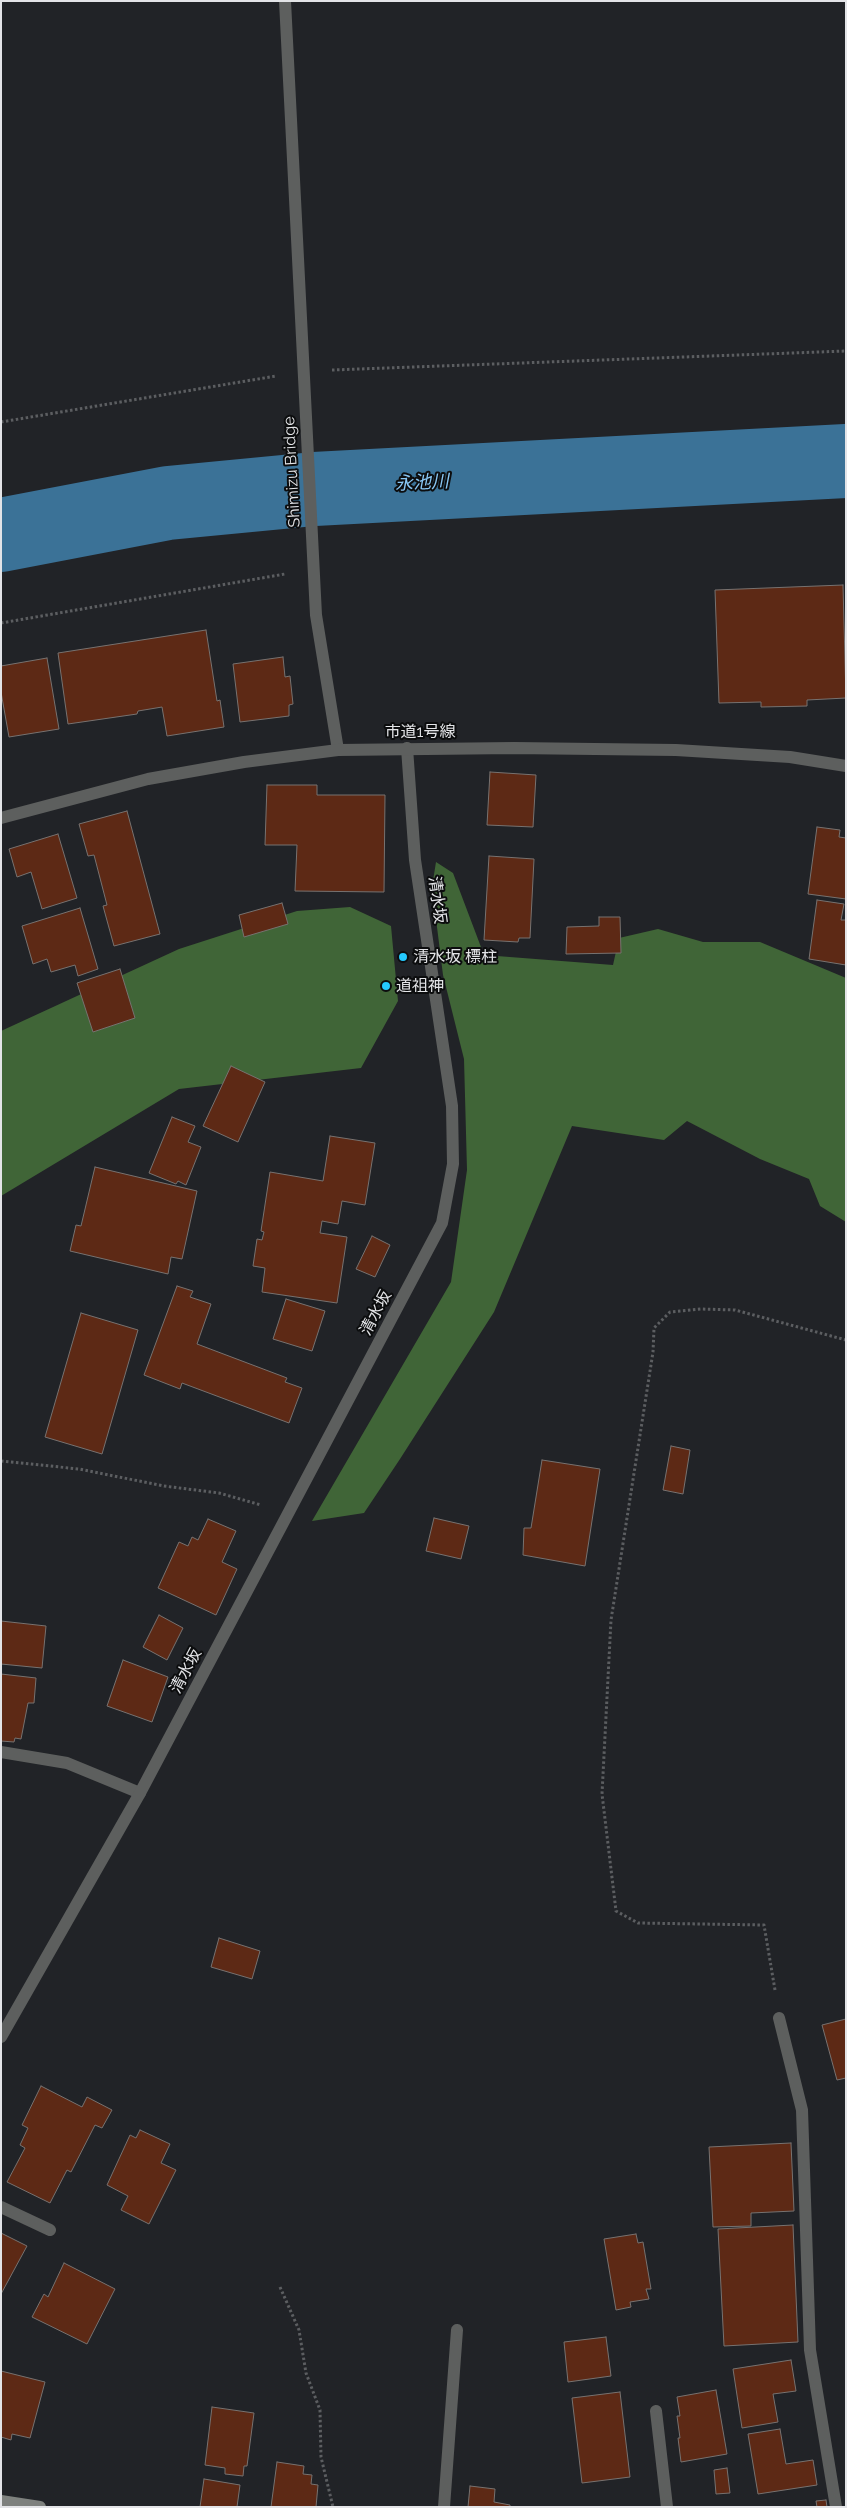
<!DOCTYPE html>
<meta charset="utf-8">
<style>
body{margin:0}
#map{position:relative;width:847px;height:2508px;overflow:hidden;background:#212327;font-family:Raleway,sans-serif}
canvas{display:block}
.frame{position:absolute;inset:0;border:2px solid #e3e4e7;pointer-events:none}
</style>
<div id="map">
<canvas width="847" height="2508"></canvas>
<div class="frame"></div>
</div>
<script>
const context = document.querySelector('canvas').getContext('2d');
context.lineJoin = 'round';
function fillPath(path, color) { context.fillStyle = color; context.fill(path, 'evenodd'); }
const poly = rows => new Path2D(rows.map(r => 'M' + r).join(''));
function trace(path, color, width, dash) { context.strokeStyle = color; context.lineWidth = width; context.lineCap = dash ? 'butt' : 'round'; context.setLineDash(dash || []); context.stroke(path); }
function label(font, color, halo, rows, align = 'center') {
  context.font = font + ' Raleway,"Noto Sans JP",sans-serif'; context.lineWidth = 4; context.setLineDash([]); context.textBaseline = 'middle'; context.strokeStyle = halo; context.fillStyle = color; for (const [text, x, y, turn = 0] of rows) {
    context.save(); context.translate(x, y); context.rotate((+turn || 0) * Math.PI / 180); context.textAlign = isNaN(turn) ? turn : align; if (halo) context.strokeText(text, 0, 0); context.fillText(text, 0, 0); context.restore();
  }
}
fillPath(poly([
 [436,862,453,873,484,955,613,965,619,938,658,929,703,942,760,942,846,978,846,1222,820,1206,809,1179,760,1159,687,1121,664,1140,572,1126,494,1312,400,1459,364,1513,312,1521,451,1282,467,1170,464,1059,443,975,432,887],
 [350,907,391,926,398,1001,361,1068,179,1089,1,1196,1,1031,179,949,297,911]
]), '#406537');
trace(poly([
 [1,535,168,503,314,489,846,461]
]), '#3b7297', 74);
const building = poly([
 [843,585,846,698,807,700,807,706,761,707,761,702,719,703,715,590,843,585],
 [206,630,217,701,220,700,224,727,167,736,162,707,138,711,137,714,68,724,58,653,206,630],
 [283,657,285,677,290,676,293,704,289,705,289,716,240,722,233,664,283,657],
 [47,658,59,729,9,737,1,692,1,666,47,658],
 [490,772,536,775,533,827,487,825,490,772],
 [267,785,317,785,317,795,385,795,384,892,295,891,297,845,265,845,267,785],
 [127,811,160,934,114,946,103,906,107,905,94,855,88,856,79,824,127,811],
 [817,827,840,830,839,837,846,838,846,899,808,894,817,827],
 [58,834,77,898,42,909,31,872,17,877,9,849,58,834],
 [489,856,534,859,530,938,519,938,518,942,484,940,489,856],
 [817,900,844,904,841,920,846,920,846,965,809,959,817,900],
 [282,903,288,924,244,937,239,915,282,903],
 [80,908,98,969,78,976,75,965,51,972,47,959,33,964,22,926,80,908],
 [599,917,620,917,621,953,566,954,567,927,599,926,599,917],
 [120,969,135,1018,93,1032,77,983,120,969],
 [231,1066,265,1082,238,1142,203,1126,231,1066],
 [172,1117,195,1126,188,1142,201,1147,186,1185,178,1181,176,1184,149,1173,172,1117],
 [330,1136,375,1143,365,1205,342,1201,338,1224,322,1221,320,1233,347,1237,337,1303,262,1292,265,1268,253,1266,257,1239,262,1240,264,1232,261,1231,270,1172,323,1181,330,1136],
 [95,1167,197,1191,182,1259,171,1257,168,1274,70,1251,76,1225,81,1226,95,1167],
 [372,1236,390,1245,375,1277,356,1269,372,1236],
 [177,1286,193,1291,190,1297,211,1304,197,1344,287,1378,285,1382,302,1388,289,1423,182,1383,180,1389,144,1375,177,1286],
 [286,1299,325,1311,312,1351,273,1339,286,1299],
 [81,1313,138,1330,102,1454,45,1437,81,1313],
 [671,1446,690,1450,683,1494,663,1490,671,1446],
 [542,1460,600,1469,585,1566,523,1555,524,1528,531,1528,542,1460],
 [434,1518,469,1526,461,1559,426,1551,434,1518],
 [208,1519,236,1531,222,1562,237,1569,216,1615,158,1588,179,1542,188,1546,192,1537,198,1540,208,1519],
 [159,1615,183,1628,167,1660,143,1647,159,1615],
 [1,1621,46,1626,42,1668,1,1664,1,1621],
 [123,1660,168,1677,152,1722,107,1706,123,1660],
 [1,1674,36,1678,34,1703,28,1703,21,1739,15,1738,14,1742,1,1741,1,1674],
 [219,1938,260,1951,252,1979,211,1967,219,1938],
 [846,2019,846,2078,837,2080,822,2025,846,2019],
 [41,2086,82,2107,87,2097,112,2110,102,2128,95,2125,71,2172,67,2170,50,2203,7,2182,25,2148,20,2145,28,2128,22,2125,41,2086],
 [140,2130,170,2144,161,2163,176,2170,149,2224,121,2210,128,2196,107,2185,130,2135,136,2138,140,2130],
 [791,2143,794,2211,751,2213,751,2226,713,2227,709,2147,791,2143],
 [793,2225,798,2342,724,2346,718,2229,793,2225],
 [1,2233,27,2246,1,2294,1,2233],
 [636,2234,638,2243,643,2242,651,2289,646,2289,649,2299,630,2302,631,2307,616,2310,604,2239,636,2234],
 [64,2263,115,2289,87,2344,32,2317,44,2294,48,2297,64,2263],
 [606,2337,611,2376,568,2382,564,2342,606,2337],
 [791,2360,796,2391,773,2394,778,2422,742,2428,733,2369,791,2360],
 [1,2371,45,2382,30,2438,12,2434,11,2440,1,2437,1,2371],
 [716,2390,727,2454,681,2462,678,2438,680,2438,677,2416,680,2416,677,2397,716,2390],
 [620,2392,630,2477,582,2483,572,2398,620,2392],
 [212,2407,254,2413,247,2466,244,2466,243,2476,225,2474,225,2468,205,2465,212,2407],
 [780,2429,786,2464,813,2460,817,2485,758,2494,748,2434,780,2429],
 [277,2462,304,2466,303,2474,312,2475,311,2484,318,2485,316,2507,271,2507,277,2462],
 [727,2468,730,2493,716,2494,714,2470,727,2468],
 [204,2479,240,2485,237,2507,200,2507,204,2479],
 [470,2486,495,2489,494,2502,510,2505,510,2507,468,2507,470,2486],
 [826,2500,827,2507,817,2507,816,2501,826,2500]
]);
fillPath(building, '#5d2915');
trace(building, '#777270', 1);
trace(poly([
 [332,370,846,351],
 [1,422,276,376],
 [1,623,285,574],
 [1,1461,79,1469,164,1486,219,1493,261,1505],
 [775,1990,764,1925,638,1923,616,1911,602,1794,611,1620,653,1352,654,1328,670,1312,701,1309,735,1310,846,1340],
 [280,2287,299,2330,306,2373,320,2410,321,2457,333,2507]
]), '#5c5e61', 3, [2.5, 2.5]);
trace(poly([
 [1,1752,67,1763,140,1793],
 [779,2018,802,2110,810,2350,836,2507],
 [1,2207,50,2230],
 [444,2507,457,2330]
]), '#5d5f5e', 12);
trace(poly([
 [285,1,316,615,338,750],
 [1,2037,140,1793,442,1223,453,1164,452,1106,415,860,407,748],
 [656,2411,667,2507]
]), '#5d5f5e', 12);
trace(poly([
 [1,818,148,779,244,762,338,750,514,748,676,750,790,757,846,766]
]), '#5d5f5e', 12);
trace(poly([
 [1,2501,40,2507]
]), '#7e817e', 12);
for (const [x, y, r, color] of [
 [403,957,5,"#24c9fe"],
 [386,986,5,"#24c9fe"]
]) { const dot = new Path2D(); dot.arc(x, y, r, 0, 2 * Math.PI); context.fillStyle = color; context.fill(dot); trace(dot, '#0c0d0e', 2); }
label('16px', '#e3e4e7', '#0c0d0e', [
 ["Shimizu Bridge",292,472,-93],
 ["市道1号線",420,732],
 ["清水坂",437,900,82],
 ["清水坂",376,1313,-62],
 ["清水坂",186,1671,-62]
]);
label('16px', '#e3e4e7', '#0c0d0e', [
 ["清水坂 標柱",413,957],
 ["道祖神",396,986]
], 'left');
label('italic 18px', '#89c7f4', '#0c0d0e', [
 ["永池川",422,483,-3]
]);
</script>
